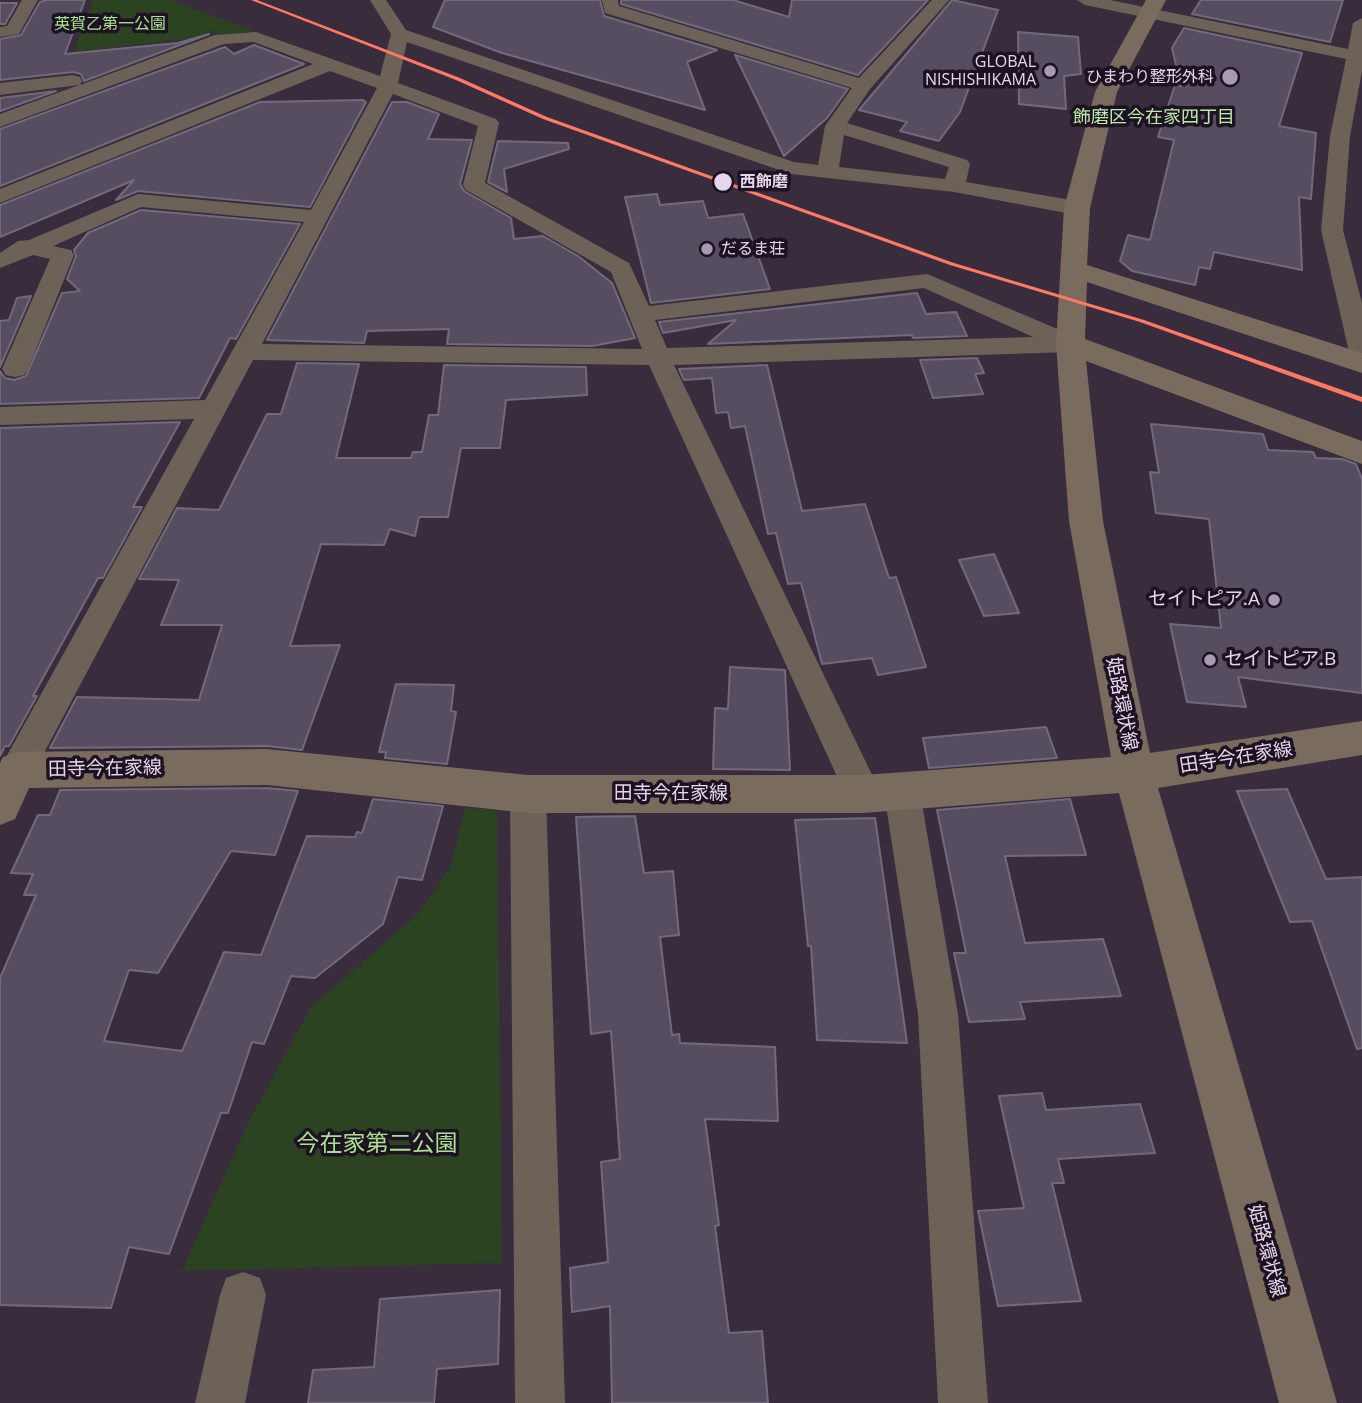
<!DOCTYPE html>
<meta charset="utf-8">
<style>
body{margin:0}
canvas{display:block;background:#382c3d}
</style>
<canvas width="1362" height="1403"></canvas>
<script>
const context = document.querySelector('canvas').getContext('2d');
context.lineJoin = 'round';
function fillPath(path, color) { context.fillStyle = color; context.fill(path, 'evenodd'); }
const poly = rows => new Path2D(rows.map(r => 'M' + r).join(''));
function trace(path, color, width, dash) { context.strokeStyle = color; context.lineWidth = width; context.lineCap = dash ? 'butt' : 'round'; context.setLineDash(dash || []); context.stroke(path); }
function label(font, color, halo, rows, align = 'center') {
  context.font = font + ' "Open Sans","Noto Sans JP",sans-serif'; context.lineWidth = 7; context.setLineDash([]); context.textBaseline = 'middle'; context.strokeStyle = halo; context.fillStyle = color; for (const [text, x, y, turn = 0] of rows) {
    context.save(); context.translate(x, y); context.rotate((+turn || 0) * Math.PI / 180); context.textAlign = isNaN(turn) ? turn : align; if (halo) context.strokeText(text, 0, 0); context.fillText(text, 0, 0); context.restore();
  }
}
fillPath(poly([
 [93,0,170,0,255,31,219,36,214,31,190,38,74,52],
 [465,808,497,810,502,1263,182,1271,248,1123,311,1007,419,913,451,866]
]), '#2b4320');
const building = poly([
 [47,0,85,0,65,54,178,43,209,34,84,81,81,74,73,72,0,80,0,39,21,35,40,2,47,0],
 [445,0,600,0,604,16,717,50,687,62,705,110,502,53,433,27,445,0],
 [621,0,733,0,789,17,792,0,928,0,858,75,621,4,621,0],
 [952,0,998,10,960,112,939,141,900,131,907,122,859,110,952,0],
 [1201,0,1343,0,1330,42,1192,14,1201,0],
 [0,3,17,3,5,24,0,24,0,3],
 [1184,28,1302,53,1279,126,1316,133,1311,199,1299,197,1302,270,1214,252,1210,269,1199,267,1195,285,1132,271,1120,261,1128,235,1150,240,1174,140,1158,137,1175,85,1181,86,1172,48,1184,28],
 [1018,32,1078,37,1081,74,1064,76,1066,109,1019,104,1018,32],
 [254,45,304,64,0,186,0,129,225,47,234,54,254,45],
 [735,55,848,89,827,118,784,156,735,55],
 [56,91,0,111,0,98,56,91],
 [363,100,366,102,310,207,138,191,116,200,134,180,0,237,0,205,260,102,363,100],
 [392,102,407,102,439,114,428,139,472,140,460,184,464,191,511,218,514,239,543,236,578,256,612,283,635,338,592,346,447,344,449,329,367,331,364,343,267,340,392,102],
 [498,141,568,143,569,149,504,169,507,192,488,182,498,141],
 [657,194,660,205,703,201,708,218,743,214,770,289,651,303,625,197,657,194],
 [141,210,300,224,236,339,230,338,199,398,0,404,0,371,5,378,14,380,26,376,62,293,80,291,67,279,76,256,74,250,88,233,141,210],
 [917,293,926,314,956,312,967,336,913,338,912,335,708,344,736,320,663,333,659,322,917,293],
 [31,296,0,367,0,321,9,320,17,298,31,296],
 [977,358,984,373,975,374,983,394,933,398,920,360,977,358],
 [297,363,359,364,336,458,411,458,413,452,422,452,429,415,438,415,444,365,586,367,587,395,506,400,500,448,461,448,448,517,419,517,415,536,390,529,384,545,321,544,290,646,340,645,302,750,267,746,50,748,77,697,199,700,222,625,161,625,179,580,139,579,177,508,219,510,267,414,281,414,297,363],
 [767,365,802,511,865,504,889,578,896,577,926,667,878,675,872,658,822,664,801,583,788,584,776,533,768,534,745,426,731,428,728,412,716,413,712,378,684,380,679,369,767,365],
 [180,422,133,507,142,507,103,578,98,578,33,696,37,696,9,746,5,746,0,756,0,428,180,422],
 [1151,424,1263,434,1268,450,1313,452,1316,458,1342,459,1356,464,1362,479,1362,693,1238,677,1246,707,1187,702,1170,624,1221,628,1209,519,1156,513,1150,472,1159,473,1151,424],
 [994,554,1019,613,984,616,959,560,994,554],
 [730,667,785,670,790,770,713,769,715,708,728,709,730,667],
 [396,684,454,685,451,711,456,712,447,764,385,758,386,752,379,752,396,684],
 [1046,727,1057,758,929,768,923,738,1046,727],
 [267,788,298,791,275,855,231,851,158,973,129,970,104,1041,182,1051,224,952,261,955,307,836,355,837,357,832,362,833,373,799,443,806,422,880,398,877,383,924,315,978,291,976,264,1044,252,1042,228,1113,221,1113,169,1254,129,1247,111,1308,0,1305,0,978,36,895,24,895,33,874,11,873,38,815,50,815,60,790,267,788],
 [1287,789,1326,879,1362,877,1362,1048,1357,1049,1312,921,1290,922,1237,791,1287,789],
 [1070,799,1086,855,1005,856,1025,943,1103,939,1121,996,1020,1002,1025,1019,969,1022,954,953,966,953,937,810,1070,799],
 [635,816,644,873,673,871,679,935,660,937,672,1035,679,1034,680,1043,775,1047,778,1121,705,1119,719,1225,715,1226,729,1333,762,1331,768,1403,612,1403,610,1306,572,1312,570,1268,608,1262,601,1162,620,1159,611,1031,591,1034,576,817,635,816],
 [875,818,907,1043,817,1040,811,946,808,946,795,820,875,818],
 [1042,1093,1046,1110,1140,1104,1155,1153,1058,1159,1064,1183,1052,1183,1081,1301,998,1306,978,1211,1024,1208,999,1096,1042,1093],
 [500,1290,498,1364,437,1369,434,1403,308,1403,313,1370,374,1367,380,1299,500,1290]
]);
fillPath(building, '#564e60');
trace(building, '#726a7b', 2);
fillPath(poly([
 [22,0,38,0,19,34,0,37,0,27,7,26,22,0],
 [370,0,386,0,406,30,794,162,818,165,825,126,852,88,605,13,602,0,618,0,619,6,859,78,932,0,949,0,870,89,847,123,967,160,970,164,966,182,1077,201,1088,208,1077,215,954,192,791,174,407,42,398,83,496,119,499,123,485,183,629,263,649,306,927,274,1079,338,1082,344,1079,350,1070,352,674,365,876,783,881,794,876,805,863,810,850,805,649,365,253,360,29,781,17,786,5,781,0,769,5,759,194,419,0,425,0,407,205,400,304,222,141,207,53,246,71,250,74,255,28,369,24,375,15,377,6,375,2,369,50,259,33,255,0,268,0,253,18,241,29,240,138,194,311,210,377,88,330,71,0,203,0,189,313,64,254,42,224,44,0,127,0,114,79,85,0,95,0,83,73,75,80,77,82,81,80,85,215,35,256,32,380,76,391,34,370,0],
 [393,94,478,126,463,185,466,190,611,272,642,349,262,344,393,94],
 [844,135,949,167,945,179,839,167,844,135],
 [924,288,1033,337,667,348,655,320,924,288],
 [1077,0,1110,0,1348,49,1353,23,1362,18,1362,71,1350,136,1343,230,1362,303,1362,360,1353,358,1349,352,1321,230,1330,136,1346,59,1085,5,1077,0],
 [902,776,914,781,920,792,958,1014,988,1403,938,1403,918,1014,884,792,890,781,902,776],
 [528,778,541,783,546,794,565,1403,515,1403,510,794,515,783,528,778],
 [243,1272,260,1278,266,1295,245,1403,195,1403,220,1295,226,1278,243,1272]
]), '#6c6257');
fillPath(poly([
 [1146,0,1166,0,1117,92,1090,208,1087,265,1362,353,1362,373,1087,282,1085,339,1362,441,1362,464,1086,361,1103,521,1150,753,1362,721,1362,755,1158,788,1337,1403,1279,1403,1119,793,863,813,528,813,267,785,29,788,15,819,0,825,0,763,3,757,17,752,267,749,528,775,863,775,1111,757,1069,521,1056,344,1064,208,1095,92,1146,0]
]), '#796c5f');
fillPath(poly([
 [251,0,257,0,460,78,547,117,954,263,1144,320,1362,397,1362,402,1140,322,950,265,543,119,456,80,251,0]
]), '#fe7862');
for (const [x, y, r, color] of [
 [1050,71,7,"#a99aaf"],
 [1230,77,9,"#a99aaf"],
 [723,182,10,"#e6d6ec"],
 [707,249,7,"#a99aaf"],
 [1274,600,7,"#a99aaf"],
 [1210,660,7,"#a99aaf"]
]) { const dot = new Path2D(); dot.arc(x, y, r, 0, 2 * Math.PI); context.fillStyle = color; context.fill(dot); trace(dot, '#1d1221', 2.5); }
label('16px', '#a9e091', '#1d1221', [
 ["英賀乙第一公園",110,24]
]);
label('16px', '#e6d6ec', '#1d1221', [
 ["GLOBAL",1036,62],
 ["NISHISHIKAMA",1036,80],
 ["ひまわり整形外科",1214,77],
 ["だるま荘",721,249,"left"]
], 'right');
label('bold 16px', '#e6d6ec', '#1d1221', [
 ["西飾磨",740,182]
], 'left');
label('18px', '#bceaa8', '#1d1221', [
 ["飾磨区今在家四丁目",1154,118]
]);
label('19px', '#e6d6ec', '#1d1221', [
 ["セイトピア.A",1260,600],
 ["セイトピア.B",1224,660,"left"]
], 'right');
label('19px', '#e6d6ec', '#1d1221', [
 ["姫路環状線",1121,704,79],
 ["田寺今在家線",1236,758,-9],
 ["田寺今在家線",105,769,-1],
 ["田寺今在家線",671,794],
 ["姫路環状線",1266,1251,75]
]);
label('23px', '#a9e091', '#1d1221', [
 ["今在家第二公園",377,1144]
]);
</script>
